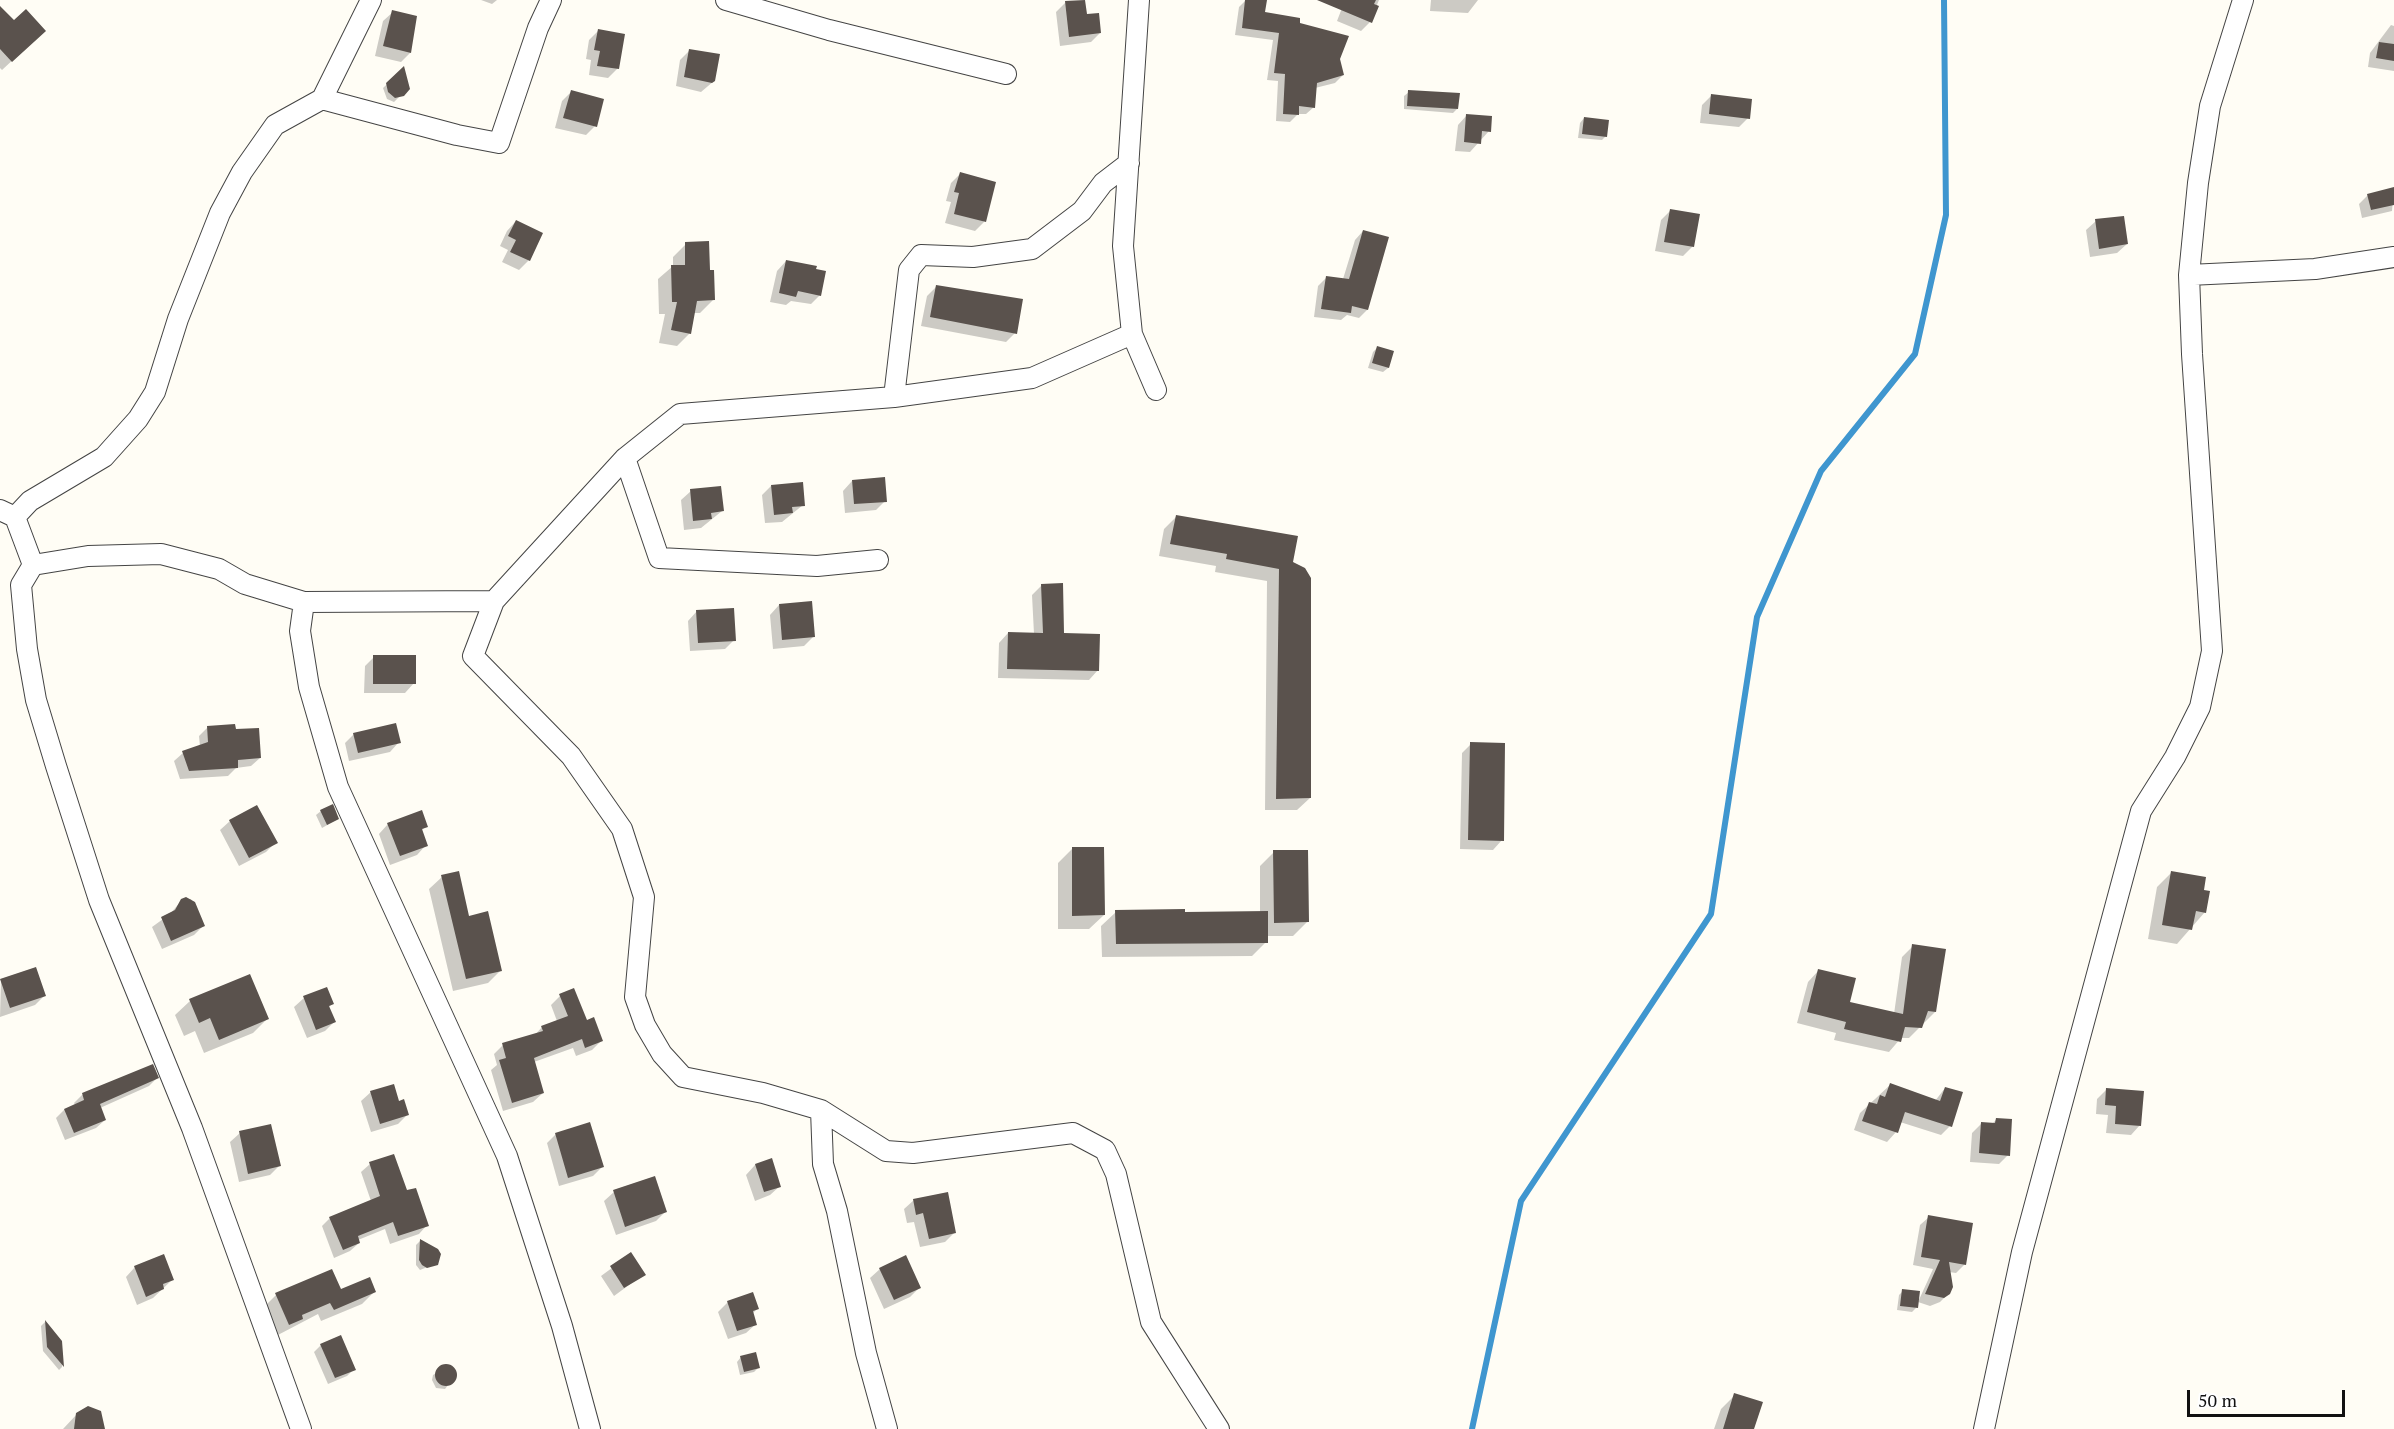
<!DOCTYPE html>
<style>
body{margin:0}
#map{position:relative;width:2394px;height:1429px;overflow:hidden;background:#fffdf5;font-family:"PT Serif",serif}
canvas{display:block}
.scale{position:absolute;left:2187px;top:1390px;width:158px;height:27px;box-sizing:border-box;border:3px solid #111;border-top:0;padding-left:8px;font-size:18px;line-height:21px;white-space:nowrap;color:#111;-webkit-text-stroke:4px #fff;paint-order:stroke}
</style>
<div id="map">
<canvas width="2394" height="1429"></canvas>
<div class="scale">50 m</div>
</div>
<script>
const context = document.querySelector('canvas').getContext('2d');
context.lineJoin = 'round';
function fillPath(path, color) { context.fillStyle = color; context.fill(path, 'evenodd'); }
const poly = rows => new Path2D(rows.map(r => 'M' + r).join(''));
function trace(path, color, width, dash) { context.strokeStyle = color; context.lineWidth = width; context.lineCap = dash ? 'butt' : 'round'; context.setLineDash(dash || []); context.stroke(path); }
fillPath(poly([
 [481,0,497,0,492,4],
 [1246,0,1250,0,1263,13,1298,24,1338,59,1343,75,1335,83,1315,88,1314,107,1306,114,1298,114,1290,122,1276,121,1278,81,1267,80,1273,40,1235,35,1239,7],
 [1332,0,1379,0,1370,22,1361,31,1337,21,1342,8],
 [1431,0,1478,0,1468,13,1430,11],
 [1066,2,1086,16,1100,33,1091,42,1060,46,1056,12],
 [393,12,410,53,401,62,375,56,383,21],
 [0,21,44,31,2,70,0,68],
 [2391,25,2394,26,2394,71,2368,67,2370,53],
 [598,31,618,68,608,78,589,75,591,60,586,59,589,40],
 [689,51,714,81,701,92,676,86,680,60],
 [403,69,408,88,394,102,387,99,383,88],
 [571,92,595,126,586,135,555,128,562,101],
 [1409,92,1457,109,1453,113,1404,109,1404,96],
 [1711,96,1748,118,1739,127,1700,123,1702,105],
 [1467,115,1489,131,1470,152,1455,151,1458,125],
 [1584,118,1606,136,1602,140,1578,138,1580,123],
 [960,174,984,222,975,231,945,223,951,202,946,201,951,183],
 [2394,189,2392,211,2362,218,2359,204,2368,195],
 [1670,211,1693,246,1683,256,1655,251,1661,220],
 [516,221,529,260,519,270,502,262,508,250,500,246,507,231],
 [2096,221,2127,244,2117,253,2090,257,2086,230],
 [1363,231,1367,310,1359,318,1347,315,1341,320,1314,317,1318,286,1326,278,1343,279,1355,240],
 [686,244,708,272,713,300,700,313,693,313,690,333,677,346,659,343,665,314,659,314,658,279,673,266,673,257],
 [786,261,820,295,811,304,791,301,786,305,770,302,777,271],
 [936,287,1015,333,1006,342,921,326,927,296],
 [1377,348,1392,352,1388,368,1383,372,1368,368,1373,352],
 [852,481,885,501,876,510,845,513,843,491],
 [771,486,803,505,782,522,765,523,762,495],
 [691,491,722,511,701,528,684,530,681,500],
 [1176,517,1292,563,1310,798,1297,810,1265,810,1267,581,1215,572,1216,566,1159,556,1164,529],
 [1042,585,1063,635,1098,670,1089,680,998,678,999,643,1008,633,1034,634,1032,595],
 [779,605,813,637,804,646,773,649,770,615],
 [697,611,734,640,725,649,690,651,688,621],
 [374,657,414,683,405,693,364,693,365,666],
 [208,727,234,731,260,758,251,766,236,768,228,776,180,779,174,761,183,753,200,747,199,736],
 [354,734,399,742,390,752,349,761,345,743],
 [1471,744,1502,840,1493,850,1460,849,1462,753],
 [321,811,338,819,322,828,316,815],
 [230,821,276,842,266,852,239,866,220,830],
 [388,824,426,826,421,831,426,845,417,855,390,865,379,834],
 [1072,849,1104,915,1089,929,1058,929,1058,863],
 [1274,852,1307,922,1293,936,1266,936,1266,942,1252,956,1102,957,1101,926,1116,912,1260,912,1260,866],
 [2172,872,2202,891,2205,912,2177,944,2148,939,2157,887],
 [442,877,501,970,488,983,453,991,429,889],
 [191,899,203,926,194,935,162,949,152,927,170,914,182,900],
 [1913,946,1935,1012,1909,1038,1901,1038,1889,1052,1834,1040,1836,1033,1797,1023,1808,982,1819,970,1848,1004,1894,1014,1902,957],
 [249,976,267,1019,253,1033,204,1053,195,1031,184,1036,175,1015,190,1001],
 [1,980,44,996,35,1005,0,1017],
 [560,996,601,1041,592,1050,576,1056,573,1048,534,1062,543,1093,533,1102,503,1111,491,1070,497,1065,494,1054,503,1045,534,1036,542,1027,557,1021,551,1005],
 [304,998,332,1004,328,1008,334,1022,325,1031,307,1038,294,1007],
 [152,1066,157,1078,149,1086,100,1108,105,1120,96,1128,65,1140,56,1118,64,1110,75,1105,74,1103,82,1095],
 [1890,1085,1935,1101,1945,1088,1950,1126,1941,1135,1900,1122,1896,1132,1887,1142,1854,1130,1860,1113],
 [2106,1090,2140,1125,2131,1135,2106,1133,2108,1115,2096,1114,2097,1099],
 [371,1092,398,1103,407,1115,398,1124,371,1132,361,1101],
 [1996,1120,2008,1155,1999,1164,1970,1162,1972,1133,1981,1124,1992,1124],
 [240,1133,279,1166,270,1175,239,1182,230,1142],
 [556,1134,602,1167,593,1176,559,1186,547,1143],
 [771,1160,780,1186,770,1195,755,1201,746,1175,755,1165],
 [370,1164,406,1192,427,1225,419,1234,390,1244,385,1229,358,1240,359,1243,350,1251,334,1258,322,1226,330,1218,371,1201,361,1172],
 [614,1192,666,1211,656,1221,616,1235,604,1201],
 [914,1200,955,1232,945,1242,920,1247,914,1222,907,1223,904,1209],
 [1929,1217,1965,1264,1956,1273,1949,1272,1949,1293,1940,1302,1930,1306,1918,1302,1933,1269,1913,1265,1920,1225],
 [420,1241,435,1264,420,1270,416,1265,416,1245],
 [631,1254,644,1274,614,1296,601,1276],
 [135,1267,173,1279,153,1298,137,1305,126,1277],
 [880,1269,919,1288,910,1297,884,1309,870,1278],
 [340,1291,375,1291,362,1304,321,1321,318,1314,276,1336,264,1307,276,1295],
 [1903,1291,1916,1308,1912,1312,1897,1310,1899,1295],
 [728,1302,757,1309,752,1314,756,1324,746,1333,728,1339,718,1312],
 [45,1322,61,1341,62,1367,59,1370,43,1351,41,1326],
 [321,1345,354,1369,347,1376,328,1384,314,1352],
 [741,1357,759,1367,754,1372,740,1375,737,1362],
 [447,1366,455,1371,456,1375,445,1389,436,1388,432,1380,433,1375],
 [1735,1395,1753,1429,1714,1429,1721,1409],
 [100,1412,104,1429,63,1429,77,1414]
]), '#0003');
trace(poly([
 [1472,1429,1521,1201,1711,914,1757,617,1821,471,1915,354,1946,215,1944,0]
]), '#3f96cf', 6);
fillPath(poly([
 [1085,0,1087,14,1099,13,1101,33,1069,37,1065,1],
 [1245,0,1267,0,1265,12,1300,18,1300,23,1349,36,1340,59,1344,75,1317,83,1315,108,1299,106,1299,115,1283,114,1285,74,1274,73,1279,33,1242,28],
 [1317,0,1376,0,1374,4,1379,6,1372,23],
 [0,6,14,20,26,9,46,31,12,62,0,49],
 [392,10,417,16,411,53,383,46],
 [598,29,625,34,619,69,597,66,600,51,594,50],
 [2379,42,2394,44,2394,61,2376,58],
 [689,49,720,54,715,81,712,83,684,77],
 [404,66,410,89,404,96,395,98,388,92,386,83],
 [571,90,604,99,597,127,563,118],
 [1408,90,1460,93,1458,109,1407,106],
 [1711,94,1752,99,1750,119,1709,114],
 [1466,114,1492,116,1491,132,1482,131,1481,144,1464,142],
 [1584,117,1609,120,1607,137,1582,134],
 [960,172,996,182,986,222,954,214,959,193,954,192],
 [2394,187,2394,205,2371,210,2367,194],
 [1670,209,1700,214,1694,247,1664,242],
 [2124,216,2128,244,2099,249,2095,219],
 [516,220,543,233,530,261,510,252,516,240,508,236],
 [1363,230,1389,237,1368,310,1352,306,1351,313,1321,309,1326,276,1349,279],
 [709,241,710,270,714,270,715,300,697,301,691,334,671,330,677,302,672,302,671,265,685,265,685,242],
 [786,260,817,266,816,269,826,271,821,296,798,291,796,297,779,293],
 [936,285,1023,299,1017,334,930,317],
 [1377,346,1394,351,1389,368,1372,363],
 [885,477,887,502,854,504,852,480],
 [803,482,805,506,792,507,793,513,774,515,771,485],
 [721,486,724,511,711,513,712,519,693,521,690,489],
 [1176,515,1298,536,1293,562,1305,568,1311,578,1311,798,1276,799,1279,569,1226,559,1227,554,1170,544],
 [1063,583,1064,633,1100,634,1099,671,1007,669,1008,632,1043,633,1041,584],
 [812,601,815,637,782,640,779,604],
 [734,608,736,641,698,643,696,610],
 [373,655,416,655,416,684,373,684],
 [396,723,401,743,358,753,353,733],
 [235,724,236,729,259,728,261,758,238,760,238,768,189,771,182,751,208,742,207,726],
 [1470,742,1505,743,1504,841,1468,840],
 [333,804,339,819,327,825,320,810],
 [257,805,278,843,249,858,229,820],
 [422,810,428,827,422,829,428,846,400,856,387,823],
 [1072,847,1104,847,1105,915,1072,916],
 [1273,850,1308,850,1309,922,1274,923],
 [459,871,469,916,488,911,502,971,466,979,441,875],
 [2171,871,2206,877,2204,890,2210,891,2206,913,2196,911,2192,930,2162,925],
 [186,897,195,902,205,926,171,941,161,917,175,910,181,899],
 [1185,909,1185,912,1268,911,1268,943,1116,944,1115,910],
 [1912,944,1946,949,1936,1012,1928,1011,1922,1028,1905,1027,1901,1042,1844,1029,1846,1022,1807,1012,1818,969,1856,978,1850,1002,1903,1014],
 [36,967,46,996,10,1008,0,979],
 [250,974,269,1019,219,1040,210,1018,199,1023,189,999],
 [327,987,334,1004,329,1006,336,1022,316,1030,303,996],
 [574,988,587,1020,594,1017,603,1041,585,1048,582,1039,534,1058,544,1093,512,1103,499,1060,506,1058,502,1043,543,1031,541,1026,568,1016,559,994],
 [153,1064,159,1078,100,1104,106,1120,74,1133,64,1109,84,1100,82,1093],
 [1890,1083,1940,1101,1945,1087,1963,1092,1952,1127,1905,1112,1898,1133,1862,1121,1869,1102,1877,1104,1880,1095,1885,1097],
 [394,1084,399,1101,404,1099,409,1115,380,1124,370,1091],
 [2106,1088,2144,1091,2141,1126,2115,1124,2116,1106,2105,1105],
 [1996,1118,2012,1119,2010,1156,1979,1153,1981,1122,1995,1123],
 [590,1122,604,1167,568,1178,555,1133],
 [271,1124,281,1166,248,1174,239,1131],
 [394,1154,407,1190,416,1188,429,1226,398,1236,393,1222,358,1236,360,1243,343,1250,329,1217,380,1196,369,1162],
 [772,1158,781,1187,764,1192,755,1164],
 [655,1176,667,1212,625,1227,613,1190],
 [948,1192,956,1233,929,1239,923,1213,916,1215,913,1199],
 [1928,1215,1973,1223,1966,1265,1949,1262,1953,1287,1950,1294,1944,1298,1925,1294,1940,1260,1921,1257],
 [420,1239,438,1249,441,1254,438,1265,427,1268,422,1265,419,1260],
 [631,1252,646,1275,624,1288,610,1266],
 [164,1254,174,1280,163,1284,164,1289,146,1297,134,1266],
 [906,1255,921,1288,894,1300,879,1268],
 [332,1269,341,1289,370,1277,376,1292,334,1310,330,1303,302,1315,303,1319,289,1325,275,1293],
 [1902,1289,1920,1291,1918,1308,1900,1306],
 [753,1292,759,1309,753,1311,757,1325,737,1331,727,1301],
 [45,1320,62,1341,64,1367,47,1347],
 [341,1335,356,1370,335,1378,320,1344],
 [756,1352,760,1368,744,1372,740,1356],
 '435 1375a11 11 0 1 1 22 0a11 11 0 1 1-22 0Z',
 [1734,1393,1763,1402,1754,1429,1723,1429],
 [88,1406,101,1411,105,1429,74,1429,76,1413]
]), '#5a524d');
const minor = poly([
 [726,0,829,30,1006,74],
 [1139,0,1123,246,1132,334,1156,390],
 [322,99,457,135,499,143,538,28,551,0],
 [2189,275,2315,269,2394,257],
 [894,397,909,270,921,255,973,257,1032,249,1082,211,1103,183,1129,163],
 [625,458,494,601,473,656,571,756,622,829,644,897,635,997,645,1025,662,1054,683,1077,763,1093,821,1110,886,1151,913,1153,1073,1133,1105,1150,1116,1174,1151,1322,1219,1429],
 [0,510,15,517,33,565],
 [15,517,30,501,104,457,138,419,155,392,178,319,220,213,242,172,275,125,322,99,371,0],
 [878,560,817,566,659,558,625,458,680,414,894,397,1032,378,1132,334],
 [33,565,88,556,161,554,219,569,245,584,304,602,300,631,309,687,338,787,507,1156,562,1326,590,1429],
 [33,565,21,585,27,649,36,700,56,766,99,900,192,1128,301,1429],
 [304,602,494,601],
 [821,1110,823,1164,837,1211,866,1353,887,1429],
 [1984,1429,2022,1252,2141,811,2175,757,2200,707,2212,651,2192,354,2189,275,2198,183,2210,106,2243,0]
]);
trace(minor, '#444', 22);
trace(minor, '#fff', 20);
</script>
